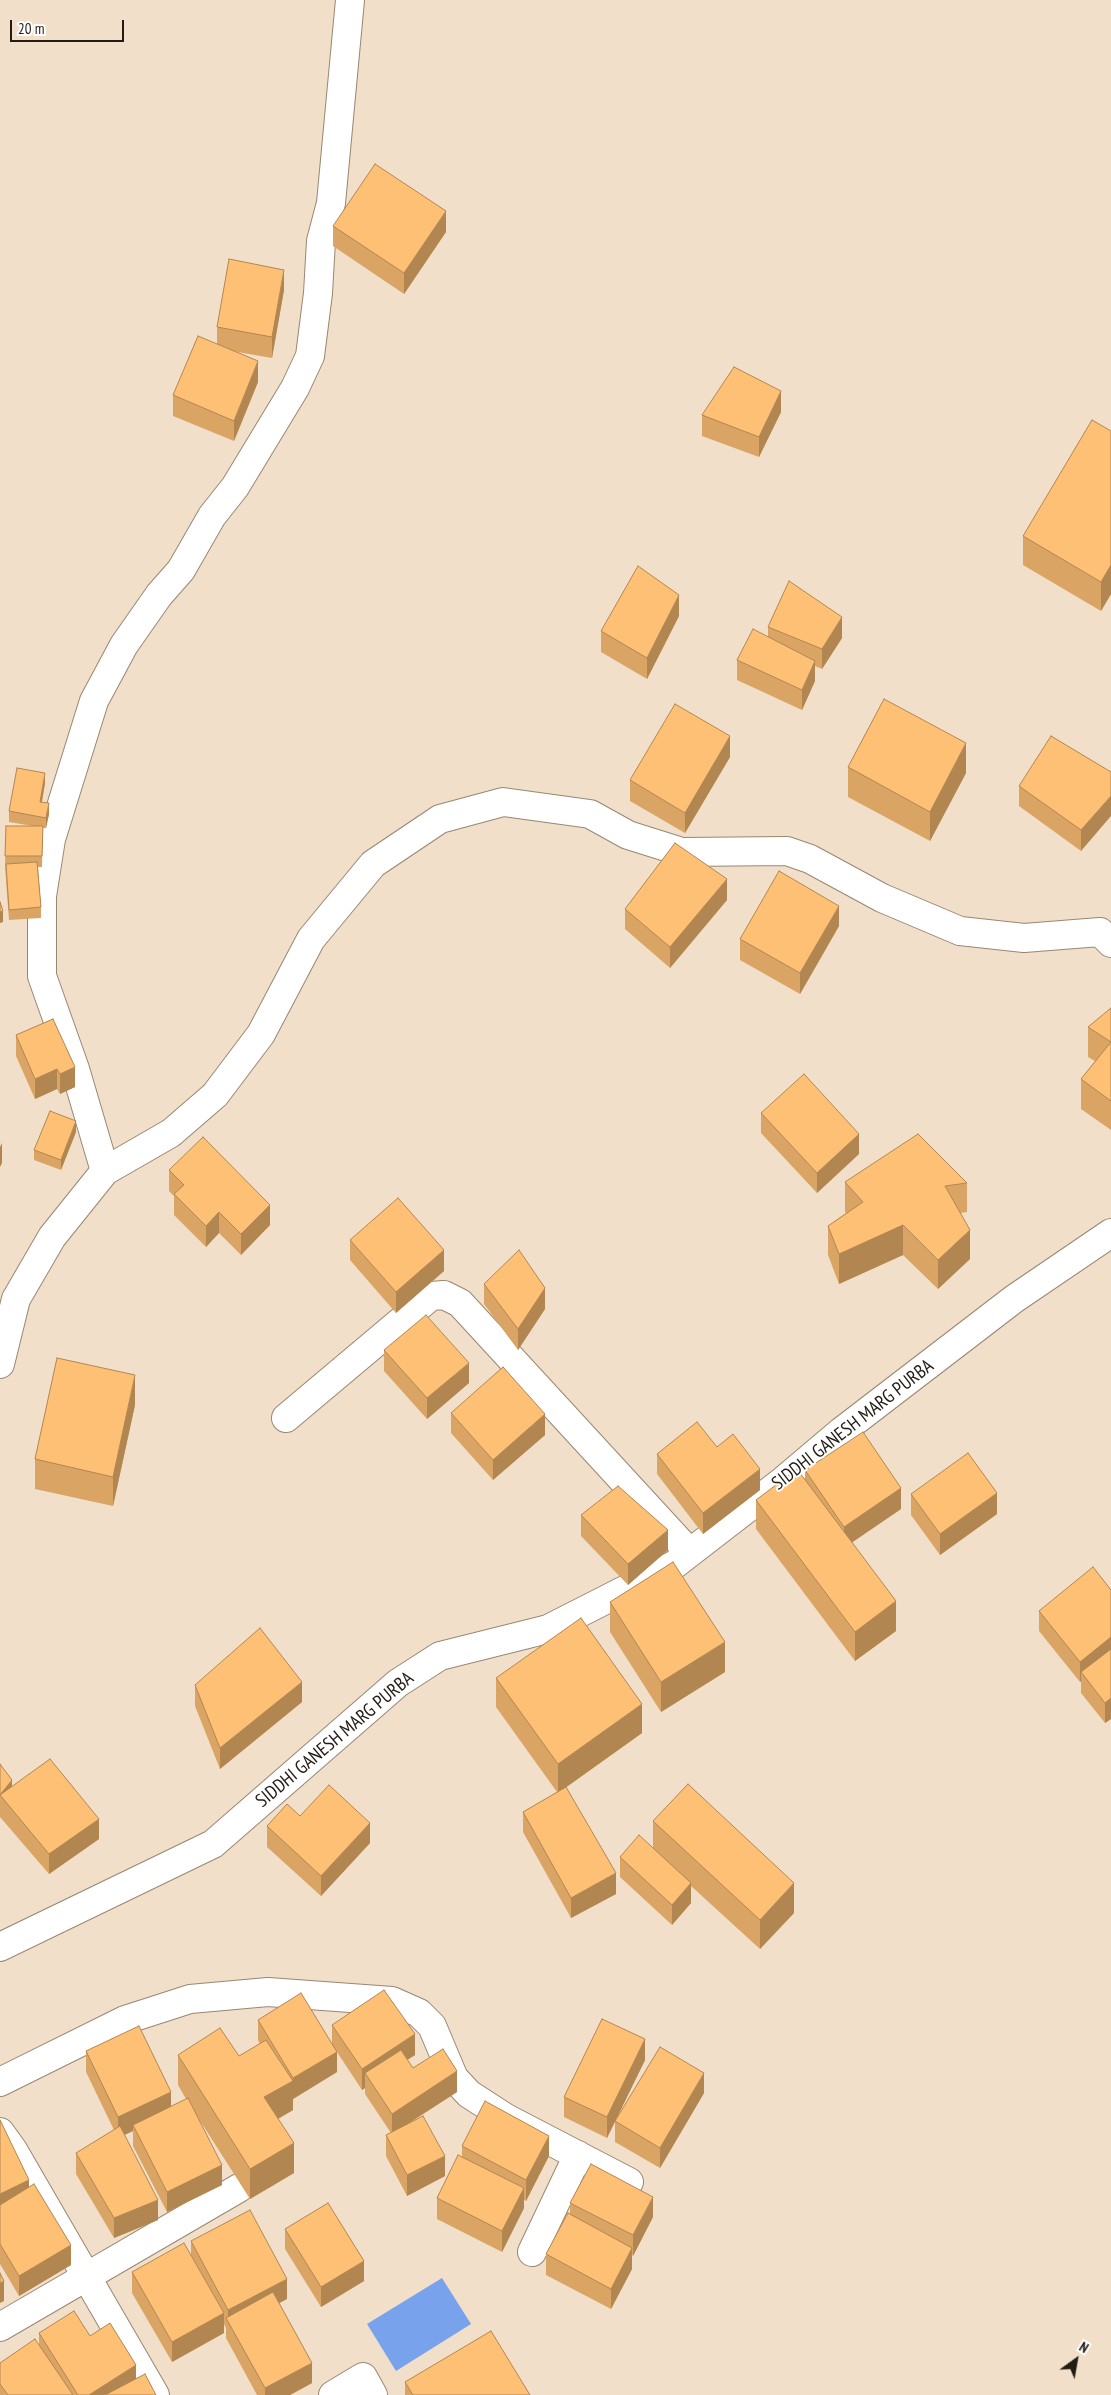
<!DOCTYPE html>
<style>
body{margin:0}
#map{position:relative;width:1111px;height:2395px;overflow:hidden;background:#f2dfc9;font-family:"PT Sans Narrow",sans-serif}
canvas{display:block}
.north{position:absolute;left:1051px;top:2335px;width:50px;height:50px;-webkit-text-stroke:4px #fff;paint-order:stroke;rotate:32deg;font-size:14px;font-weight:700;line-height:20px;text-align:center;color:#231c14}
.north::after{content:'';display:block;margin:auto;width:18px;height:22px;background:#231c14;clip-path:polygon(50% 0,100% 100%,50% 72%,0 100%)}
.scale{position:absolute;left:10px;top:20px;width:114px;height:22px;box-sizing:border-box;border:2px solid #231c14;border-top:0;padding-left:6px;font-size:15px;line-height:18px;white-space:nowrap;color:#231c14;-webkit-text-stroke:4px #fff;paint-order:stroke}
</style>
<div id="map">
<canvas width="1111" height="2395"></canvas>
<div class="north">N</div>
<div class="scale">20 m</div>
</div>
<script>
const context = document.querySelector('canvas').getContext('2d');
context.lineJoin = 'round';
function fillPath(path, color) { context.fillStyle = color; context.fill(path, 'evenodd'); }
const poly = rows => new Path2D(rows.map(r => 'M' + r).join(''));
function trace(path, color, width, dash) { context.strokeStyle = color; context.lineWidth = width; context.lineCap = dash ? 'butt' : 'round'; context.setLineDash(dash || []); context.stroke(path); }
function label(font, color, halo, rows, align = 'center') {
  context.font = font + ' "PT Sans Narrow",sans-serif'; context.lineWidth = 4; context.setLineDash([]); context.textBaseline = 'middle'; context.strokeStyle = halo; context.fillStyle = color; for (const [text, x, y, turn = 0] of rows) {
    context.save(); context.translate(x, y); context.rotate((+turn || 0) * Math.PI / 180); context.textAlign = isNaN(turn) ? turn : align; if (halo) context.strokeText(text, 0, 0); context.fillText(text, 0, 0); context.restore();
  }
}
fillPath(poly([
 [442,2278,471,2324,396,2371,367,2324]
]), '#79a2ec');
const minor = poly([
 [105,1171,75,1069,42,976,42,896,51,839,94,701,124,645,159,595,181,570,212,516,235,487,295,388,310,356,318,293,321,241,331,203,350,0],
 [0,1364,16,1299,52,1237,105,1171,171,1133,215,1095,261,1034,311,939,373,864,440,819,503,802,590,814,628,835,682,852,787,851,810,859,882,898,960,931,1024,938,1100,932,1111,943],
 [286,1418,431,1296,444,1295,460,1303,689,1552],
 [0,1947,213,1844,398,1683,440,1656,548,1629,674,1565,784,1480,842,1431,1014,1299,1111,1233],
 [0,2082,125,2020,190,1999,268,1992,392,2001,419,2013,432,2026,454,2078,469,2094,506,2118,629,2182],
 [0,2132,13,2150,155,2395],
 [532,2252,578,2155],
 [0,2327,239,2188],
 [333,2395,363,2377,373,2395]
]);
trace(minor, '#988773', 30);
trace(minor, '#fff', 28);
fillPath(poly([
 [333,226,446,232,404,294,333,246],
 [284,290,272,358,232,351,258,382,234,441,173,416,173,395,217,344,217,327],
 [781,412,759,457,702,436,702,415],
 [1111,431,1111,594,1101,611,1023,565,1023,536],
 [679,616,647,679,601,652,601,631],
 [768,627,842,638,822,669,815,666,815,681,802,710,737,680,737,660,768,637],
 [730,757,685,833,630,801,630,780],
 [848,767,966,773,930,841,848,797],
 [1111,772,1081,851,1019,806,1019,786],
 [45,783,42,802,49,814,46,828,43,828,42,867,38,867,41,907,41,918,9,920,5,866,6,826,33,826,9,822,9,811],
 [727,900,670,968,625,929,625,909],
 [839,926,800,994,740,960,740,939],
 [1111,1008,1111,1130,1081,1109,1081,1079,1095,1061,1088,1057,1088,1027],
 [53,1019,75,1087,60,1094,57,1089,35,1099,16,1056,16,1035],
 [761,1113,859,1154,817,1193,761,1133],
 [76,1132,61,1170,34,1160,34,1150],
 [169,1170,270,1225,241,1255,219,1233,206,1247,174,1215,174,1196,169,1191],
 [845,1182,967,1183,967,1212,961,1213,970,1259,938,1289,903,1255,839,1284,828,1255,828,1226,846,1213,845,1212],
 [350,1240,444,1271,396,1313,350,1260],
 [484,1284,545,1309,518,1350,484,1304],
 [384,1350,469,1383,427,1419,384,1371],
 [135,1405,113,1506,35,1489,35,1459],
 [451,1413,545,1435,493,1480,451,1433],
 [657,1454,760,1490,703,1534,657,1474],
 [805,1470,901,1509,852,1542,896,1631,855,1661,756,1529,756,1500,805,1478],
 [911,1494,997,1514,940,1555,911,1515],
 [581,1515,668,1550,628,1585,581,1536],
 [1111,1590,1111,1719,1105,1723,1081,1693,1081,1681,1080,1682,1039,1631,1039,1611],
 [610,1602,725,1672,661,1712,610,1632],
 [496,1678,642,1733,565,1788,616,1894,571,1918,523,1832,523,1812,557,1792,496,1707],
 [195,1685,302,1702,220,1769,195,1706],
 [0,1764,12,1787,99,1839,49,1874,0,1817],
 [300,1816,370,1843,321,1896,267,1847,267,1826],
 [653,1821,794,1913,760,1949,691,1886,691,1903,672,1925,620,1877,620,1857,653,1848],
 [258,2020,332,2044,332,2025,415,2055,407,2060,413,2068,457,2092,406,2125,445,2176,407,2196,386,2156,386,2135,391,2133,365,2094,365,2088,362,2090,337,2052,337,2072,293,2099,293,2098,293,2110,278,2119,294,2173,250,2199,197,2116,222,2185,167,2212,133,2146,133,2131,124,2135,158,2220,114,2238,76,2174,76,2153,114,2130,86,2072,86,2051,171,2107,186,2099,178,2085,178,2055,239,2056,260,2044,258,2040],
 [645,2060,607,2138,564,2117,564,2097],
 [704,2093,660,2168,615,2142,615,2121],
 [0,2120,29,2187,71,2265,19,2296,0,2264],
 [462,2146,549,2156,526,2201,524,2200,524,2208,502,2252,437,2219,437,2198,462,2157],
 [570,2203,653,2217,633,2256,632,2255,632,2269,611,2309,546,2275,546,2254,570,2215],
 [285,2229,364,2281,321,2307,285,2249],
 [191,2241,287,2299,279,2303,312,2383,290,2395,257,2395,226,2338,226,2328,224,2324,224,2333,172,2362,132,2293,132,2272,191,2254],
 [39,2333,90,2336,136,2378,156,2395,0,2395,0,2363,39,2344],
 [405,2382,530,2395,405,2395]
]), '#daa564');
fillPath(poly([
 [446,211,446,232,404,294,404,273],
 [284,270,284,290,272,358,272,337],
 [258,361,258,382,234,441,234,421],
 [781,391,781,412,759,457,759,437],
 [1111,565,1111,594,1101,611,1101,582],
 [679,595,679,616,647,679,647,658],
 [842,617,842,638,822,669,822,649],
 [815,661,815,681,802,710,802,690],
 [730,736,730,757,685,833,685,813],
 [966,743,966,773,930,841,930,812],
 [45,773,45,783,40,812,40,802],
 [1111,796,1111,816,1081,851,1081,830],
 [49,803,49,814,46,828,46,818],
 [727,879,727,900,670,968,670,947],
 [839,906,839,926,800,994,800,973],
 [3,911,3,922,0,923,0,912],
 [75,1067,75,1087,60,1094,60,1074],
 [57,1069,57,1089,35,1099,35,1079],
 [76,1121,76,1132,61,1170,61,1160],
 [859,1134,859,1154,817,1193,817,1173],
 [2,1143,2,1163,0,1167,0,1147],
 [270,1205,270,1225,241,1255,241,1234],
 [219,1212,219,1233,206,1247,206,1226],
 [903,1225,903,1255,839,1284,839,1254],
 [970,1230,970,1259,938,1289,938,1260],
 [444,1250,444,1271,396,1313,396,1292],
 [545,1288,545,1309,518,1350,518,1329],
 [469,1363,469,1383,427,1419,427,1398],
 [135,1375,135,1405,113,1506,113,1477],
 [545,1414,545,1435,493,1480,493,1460],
 [760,1469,760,1490,703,1534,703,1513],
 [901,1488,901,1509,844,1548,844,1527],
 [997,1493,997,1514,940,1555,940,1534],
 [668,1530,668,1550,628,1585,628,1564],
 [896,1601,896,1631,855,1661,855,1632],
 [1111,1637,1111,1657,1081,1672,1081,1681,1080,1682,1080,1662],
 [725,1642,725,1672,661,1712,661,1682],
 [302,1682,302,1702,220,1769,220,1748],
 [1111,1698,1111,1719,1105,1723,1105,1703],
 [642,1704,642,1733,558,1793,558,1764],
 [12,1780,12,1800,0,1795],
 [99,1819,99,1839,49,1874,49,1854],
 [370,1823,370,1843,321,1896,321,1876],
 [616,1873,616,1894,571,1918,571,1898],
 [691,1883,691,1903,672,1925,672,1905],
 [794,1883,794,1913,760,1949,760,1920],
 [415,2034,415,2055,372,2083,365,2073,365,2088,362,2090,362,2069],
 [645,2039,645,2060,607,2138,607,2117],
 [337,2052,337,2072,293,2099,293,2078],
 [457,2071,457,2092,392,2134,392,2114],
 [704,2073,704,2093,660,2168,660,2148],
 [293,2081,293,2110,264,2127,264,2097],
 [171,2092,171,2113,133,2125,133,2131,118,2138,118,2117],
 [549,2136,549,2156,526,2201,526,2180],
 [294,2143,294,2173,250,2199,250,2169],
 [445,2156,445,2176,407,2196,407,2175],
 [222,2165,222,2185,167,2212,167,2192],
 [29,2180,29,2200,0,2215,0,2194],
 [524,2188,524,2208,502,2252,502,2231],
 [653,2197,653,2217,633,2256,633,2235],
 [158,2200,158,2220,114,2238,114,2218],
 [71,2245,71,2265,19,2296,19,2276],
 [632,2248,632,2269,611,2309,611,2289],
 [364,2261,364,2281,321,2307,321,2287],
 [287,2279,287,2299,232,2328,228,2320,228,2310],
 [4,2281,4,2301,0,2303,0,2283],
 [224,2313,224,2333,172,2362,172,2342],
 [312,2363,312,2383,290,2395,265,2395,265,2388],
 [136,2365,136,2385,121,2395,89,2395]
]), '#b28651');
const building = poly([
 [375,164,446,211,404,273,333,226,375,164],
 [229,259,284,270,272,337,217,327,229,259],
 [198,336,258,361,234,421,173,395,198,336],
 [734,367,781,391,759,437,702,415,734,367],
 [1092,420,1111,431,1111,565,1101,582,1023,536,1092,420],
 [638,566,679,595,647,658,601,631,638,566],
 [789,581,842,617,822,649,768,627,789,581],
 [753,629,815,661,802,690,737,660,753,629],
 [884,699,966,743,930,812,848,767,884,699],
 [675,704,730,736,685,813,630,780,675,704],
 [1051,736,1111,772,1111,796,1081,830,1019,786,1051,736],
 [17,768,45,773,40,802,49,803,46,818,9,811,17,768],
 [6,826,43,826,42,856,5,856,6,826],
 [675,843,727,879,670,947,625,909,675,843],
 [37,862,41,907,9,910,6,864,37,862],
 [779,871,839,906,800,973,740,939,779,871],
 [0,902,3,911,0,912,0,902],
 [1111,1008,1111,1042,1088,1027,1111,1008],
 [53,1019,75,1067,60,1074,57,1069,35,1079,16,1035,53,1019],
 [1111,1042,1111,1101,1081,1079,1111,1042],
 [804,1074,859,1134,817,1173,761,1113,804,1074],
 [50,1111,76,1121,61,1160,34,1150,50,1111],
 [918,1134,967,1183,945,1186,970,1230,938,1260,903,1225,839,1254,828,1226,863,1202,845,1182,918,1134],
 [203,1137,270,1205,241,1234,219,1212,206,1226,174,1194,184,1185,169,1170,203,1137],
 [398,1198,444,1250,396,1292,350,1240,398,1198],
 [519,1250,545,1288,518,1329,484,1284,519,1250],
 [426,1315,469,1363,427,1398,384,1350,426,1315],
 [57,1358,135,1375,113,1477,35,1459,57,1358],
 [503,1367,545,1414,493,1460,451,1413,503,1367],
 [697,1422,717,1447,733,1434,760,1469,703,1513,657,1454,697,1422],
 [863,1432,901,1488,844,1527,805,1470,863,1432],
 [968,1453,997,1493,940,1534,911,1494,968,1453],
 [797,1469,896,1601,855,1632,756,1500,797,1469],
 [618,1486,668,1530,628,1564,581,1515,618,1486],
 [673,1562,725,1642,661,1682,610,1602,673,1562],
 [1093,1567,1111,1590,1111,1637,1080,1662,1039,1611,1093,1567],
 [581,1618,642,1704,558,1764,496,1678,581,1618],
 [260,1628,302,1682,220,1748,195,1685,260,1628],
 [1111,1649,1111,1698,1105,1703,1081,1672,1111,1649],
 [50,1759,99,1819,49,1854,0,1795,50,1759],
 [0,1764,12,1780,0,1795,0,1764],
 [688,1784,794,1883,760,1920,653,1821,688,1784],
 [329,1785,370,1823,321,1876,267,1826,287,1804,300,1816,329,1785],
 [566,1787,616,1873,571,1898,523,1812,566,1787],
 [639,1835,691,1883,672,1905,620,1857,639,1835],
 [384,1990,415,2034,362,2069,332,2025,384,1990],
 [301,1993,337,2052,293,2078,258,2020,301,1993],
 [602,2019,645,2039,607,2117,564,2097,602,2019],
 [139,2026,171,2092,118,2117,86,2051,139,2026],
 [220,2028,239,2056,266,2040,293,2081,264,2097,294,2143,250,2169,178,2055,220,2028],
 [660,2047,704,2073,660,2148,615,2121,660,2047],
 [443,2049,457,2071,392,2114,365,2073,401,2050,413,2068,443,2049],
 [188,2098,222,2165,167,2192,133,2125,188,2098],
 [485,2101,549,2136,526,2180,462,2146,485,2101],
 [423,2116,445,2156,407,2175,386,2135,423,2116],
 [0,2120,29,2180,0,2194,0,2120],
 [120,2126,158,2200,114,2218,76,2153,120,2126],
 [458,2155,524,2188,502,2231,437,2198,458,2155],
 [591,2164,653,2197,633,2235,570,2203,591,2164],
 [34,2184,71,2245,19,2276,0,2244,0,2205,34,2184],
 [328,2203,364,2261,321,2287,285,2229,328,2203],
 [250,2210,287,2279,228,2310,191,2241,250,2210],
 [568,2213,632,2248,611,2289,546,2254,568,2213],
 [184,2243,224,2313,172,2342,132,2272,184,2243],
 [0,2273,4,2281,0,2283,0,2273],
 [273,2292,312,2363,265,2388,226,2318,273,2292],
 [74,2311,90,2336,110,2323,136,2365,89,2395,78,2395,39,2333,74,2311],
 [491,2331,530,2395,413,2395,405,2382,491,2331],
 [35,2339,73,2395,8,2395,0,2384,0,2363,35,2339],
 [145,2374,156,2395,105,2395,145,2374]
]);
fillPath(building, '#fec074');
trace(building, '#b28651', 1);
label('19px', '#231c14', '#fff', [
 ["SIDDHI GANESH MARG PURBA",853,1425,-38],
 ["SIDDHI GANESH MARG PURBA",335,1740,-40]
]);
</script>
